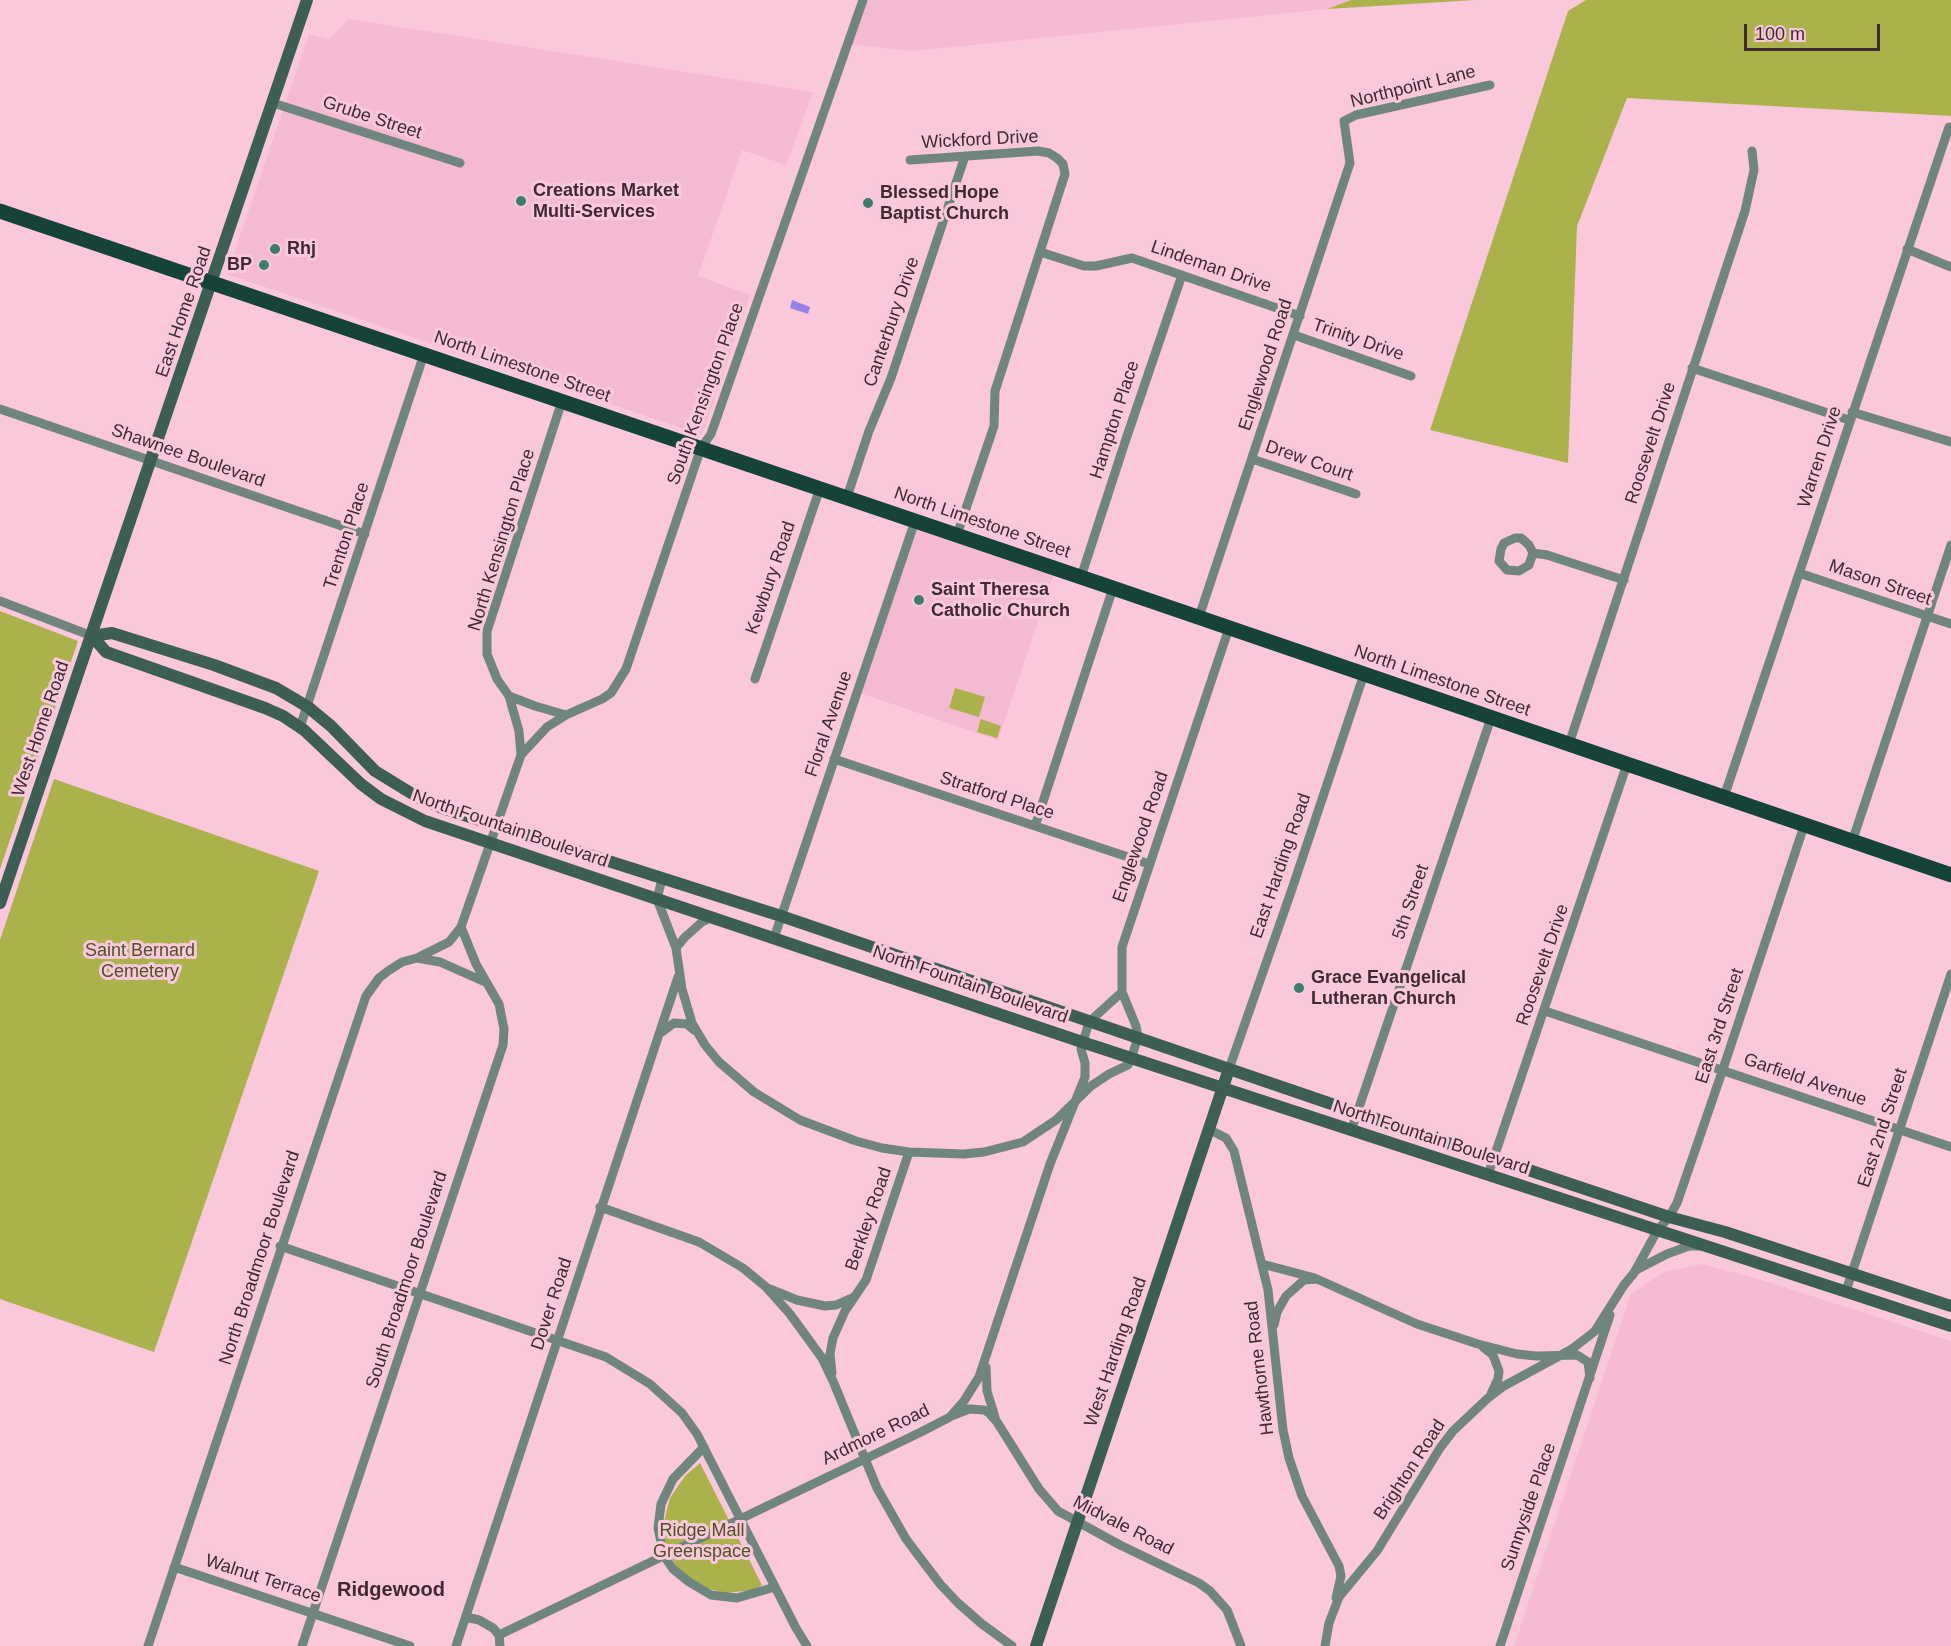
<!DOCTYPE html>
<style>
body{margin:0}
#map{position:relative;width:1951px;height:1646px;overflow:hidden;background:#fac7db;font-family:Helvetica,sans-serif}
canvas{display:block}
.scale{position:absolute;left:1744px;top:24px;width:136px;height:27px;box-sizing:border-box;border:3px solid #3d2a32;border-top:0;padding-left:8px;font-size:18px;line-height:21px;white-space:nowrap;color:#3d2a32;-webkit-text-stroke:4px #fac7db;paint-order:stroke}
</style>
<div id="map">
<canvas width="1951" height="1646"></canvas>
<div class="scale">100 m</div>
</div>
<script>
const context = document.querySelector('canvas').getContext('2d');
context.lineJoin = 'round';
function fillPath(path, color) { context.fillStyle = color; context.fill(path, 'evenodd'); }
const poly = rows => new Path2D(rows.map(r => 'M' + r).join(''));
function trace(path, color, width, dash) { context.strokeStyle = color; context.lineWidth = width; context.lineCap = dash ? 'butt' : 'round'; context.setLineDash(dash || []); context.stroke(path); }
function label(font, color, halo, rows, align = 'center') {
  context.font = font + ' Helvetica,sans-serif'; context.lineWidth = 6; context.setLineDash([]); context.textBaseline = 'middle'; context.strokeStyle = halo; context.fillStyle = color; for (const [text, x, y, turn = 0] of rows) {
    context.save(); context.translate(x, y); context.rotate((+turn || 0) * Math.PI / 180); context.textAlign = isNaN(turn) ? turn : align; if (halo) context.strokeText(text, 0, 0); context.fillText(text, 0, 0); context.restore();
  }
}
fillPath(poly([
 [863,0,1351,0,1327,9,913,51,847,44],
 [349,19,813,92,786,165,742,150,698,276,750,295,702,435,227,274,309,34,329,39],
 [915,521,1056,568,998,740,857,692],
 [1702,1264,1765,1281,1951,1341,1951,1646,1514,1646,1631,1294,1664,1272]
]), '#f4bad1');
fillPath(poly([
 [1351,0,1475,0,1327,9],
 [1586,0,1951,0,1951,116,1627,98,1577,226,1568,463,1430,430,1568,11],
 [0,611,78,641,0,869],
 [955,688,985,697,979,717,949,708],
 [981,719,1001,726,997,738,977,732],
 [54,779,319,871,154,1352,0,1299,0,940],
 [700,1463,762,1585,754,1590,726,1593,704,1588,678,1569,665,1546,664,1521,670,1498,685,1476]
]), '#abb24b');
fillPath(poly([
 [792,300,810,307,808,314,790,308]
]), '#9882e1');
trace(poly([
 [273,103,460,163],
 [910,160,1038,151,1049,153,1057,158,1063,164,1065,174,995,391,994,426,957,535],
 [1907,249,1951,267],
 [1040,252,1084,266,1096,266,1132,258,1300,316],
 [1294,335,1411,376],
 [1692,368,1849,420],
 [0,409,365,534],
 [1852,412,1951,442],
 [1252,459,1356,494],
 [847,497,869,431,891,378,965,156],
 [1533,553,1529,565,1519,571,1507,570,1499,561,1501,549,1504,543,1515,538,1521,538,1529,545,1533,553,1547,555,1624,580],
 [1799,573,1951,624],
 [1081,577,1125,442,1182,275],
 [0,601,92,636],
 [1199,617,1350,163,1344,121,1356,115,1490,85],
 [755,679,820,488],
 [509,696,535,706,566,715],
 [300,727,424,354],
 [1569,744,1745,211,1754,170,1752,151],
 [521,755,519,731,509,696,497,679,487,654,487,631,562,401],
 [834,759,1149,864],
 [1724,797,1949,127],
 [1035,826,1113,588],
 [1852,842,1951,545],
 [662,879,657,899,676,948,682,989,692,1023,705,1045,719,1062,754,1092,800,1120,856,1141,882,1148,909,1152,964,1154,984,1152,1023,1142,1056,1120,1091,1086,1109,1074,1128,1065,1131,1059,1138,1037,1136,1026,1122,992,1122,947,1229,628],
 [774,938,915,521],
 [676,948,685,937,702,922,712,917],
 [417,958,440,962,485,982],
 [1545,1011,1951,1147],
 [662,1032,674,1023,687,1024,694,1030],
 [1229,1069,1292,889,1364,674],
 [1210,1130,1226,1138,1234,1151,1268,1290,1283,1430,1289,1458,1302,1496,1339,1566,1341,1576,1336,1598],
 [1351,1131,1491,718],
 [1488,1175,1627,764],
 [600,1207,699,1242,743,1268,766,1287,790,1314,822,1358,833,1381,877,1488,906,1539,940,1584,958,1603,982,1624,1012,1646],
 [280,1246,606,1357,650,1384,682,1413,697,1434,796,1628,807,1646],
 [1262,1264,1315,1278],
 [1638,1269,1667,1254,1689,1246,1700,1246],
 [770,1289,797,1300,825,1306,836,1305,854,1297],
 [1846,1291,1951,974],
 [1274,1325,1277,1312,1286,1296,1304,1280,1317,1279,1417,1324,1478,1344,1517,1354,1536,1356,1577,1355,1588,1362,1590,1378],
 [1483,1347,1493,1355,1499,1371,1498,1379,1491,1394],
 [986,1367,987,1391,995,1417],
 [832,1373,830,1354,833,1338,845,1311,866,1280,909,1152],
 [954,1415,969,1409,984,1410,989,1413,997,1422,1039,1489,1058,1511,1120,1545,1199,1583,1210,1591,1227,1610,1241,1646],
 [704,1447,673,1479,661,1504,658,1528,664,1556,673,1569,689,1582,711,1595,737,1598,775,1587],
 [174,1567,410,1646],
 [466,1617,479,1620,493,1628,499,1635,500,1646],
 [499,1635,919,1433,950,1417,964,1401,979,1377,1050,1164,1085,1077,1085,1063,1081,1049,1089,1022,1122,992],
 [148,1646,366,996,379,978,388,971,402,962,417,958,449,942,461,927,521,755,547,727,566,715,602,699,611,693,626,669,701,448,711,434,863,0],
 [302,1646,503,1045,504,1029,499,1004,476,964,461,927],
 [456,1646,678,977],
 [1325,1646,1329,1623,1339,1597,1377,1551,1440,1448,1453,1431,1488,1398,1504,1386,1572,1349,1595,1331,1624,1285,1634,1273,1657,1231,1669,1217,1677,1203,1723,1069,1804,826],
 [1500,1646,1610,1315]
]), '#6f857e', 9);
trace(poly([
 [92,636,106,652,265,708,283,716,304,730,361,784,381,799,425,821,1082,1042,1951,1326],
 [92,636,112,633,214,665,276,688,308,707,331,726,375,771,419,798,442,808,781,916,1358,1113,1669,1217,1725,1232,1951,1306],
 [0,903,307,0],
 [1036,1646,1229,1069]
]), '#3c5e54', 12);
trace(poly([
 [0,211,1113,588,1951,875]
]), '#154337', 15);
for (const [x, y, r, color] of [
 [521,201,6,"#3c7c6a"],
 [868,203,6,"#3c7c6a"],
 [275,249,6,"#3c7c6a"],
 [264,265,6,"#3c7c6a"],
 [919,600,6,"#3c7c6a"],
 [1299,988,6,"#3c7c6a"]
]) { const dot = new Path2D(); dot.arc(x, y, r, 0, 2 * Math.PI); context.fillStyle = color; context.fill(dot); trace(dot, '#fac7db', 2); }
label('18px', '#3d2a32', '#fac7db', [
 ["Northpoint Lane",1413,87,-14],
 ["Grube Street",372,118,18],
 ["Wickford Drive",980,140,-3],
 ["Lindeman Drive",1211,267,19],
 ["East Home Road",184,312,-71],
 ["Canterbury Drive",892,322,-71],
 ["Trinity Drive",1358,340,19],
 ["Englewood Road",1266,365,-72],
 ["North Limestone Street",522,367,19],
 ["South Kensington Place",706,394,-70],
 ["Hampton Place",1115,420,-72],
 ["Roosevelt Drive",1651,443,-72],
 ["Shawnee Boulevard",188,456,19],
 ["Warren Drive",1820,457,-72],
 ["Drew Court",1309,461,19],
 ["North Limestone Street",982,523,19],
 ["Trenton Place",347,536,-72],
 ["North Kensington Place",502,540,-73],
 ["Kewbury Road",771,578,-71],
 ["Mason Street",1880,583,19],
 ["North Limestone Street",1442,681,19],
 ["Floral Avenue",829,724,-71],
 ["West Home Road",41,729,-71],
 ["Stratford Place",997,796,18],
 ["North Fountain Boulevard",510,829,19],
 ["Englewood Road",1141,837,-71],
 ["East Harding Road",1281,866,-71],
 ["5th Street",1411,902,-71],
 ["Roosevelt Drive",1543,965,-71],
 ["North Fountain Boulevard",970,985,19],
 ["East 3rd Street",1720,1026,-72],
 ["Garfield Avenue",1805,1080,19],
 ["East 2nd Street",1883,1128,-72],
 ["North Fountain Boulevard",1431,1138,18],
 ["Berkley Road",869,1219,-71],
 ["North Broadmoor Boulevard",260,1258,-72],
 ["South Broadmoor Boulevard",407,1280,-72],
 ["Dover Road",552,1304,-72],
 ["West Harding Road",1116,1352,-71],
 ["Hawthorne Road",1260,1368,-97],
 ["Ardmore Road",876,1435,-26],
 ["Brighton Road",1410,1470,-57],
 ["Sunnyside Place",1529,1507,-71],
 ["Midvale Road",1123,1526,27],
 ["Walnut Terrace",263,1579,18]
]);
label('bold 18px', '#3d2a32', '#fac7db', [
 ["Creations Market",533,191],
 ["Multi-Services",533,212],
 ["Blessed Hope",880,193],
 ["Baptist Church",880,214],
 ["Rhj",287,249],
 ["BP",252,265,"right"],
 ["Saint Theresa",931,590],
 ["Catholic Church",931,611],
 ["Grace Evangelical",1311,978],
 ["Lutheran Church",1311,999]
], 'left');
label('18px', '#4f5324', '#fac7db', [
 ["Saint Bernard",140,951],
 ["Cemetery",140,972],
 ["Ridge Mall",702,1531],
 ["Greenspace",702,1552]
]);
label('bold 20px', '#3d2a32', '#fac7db', [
 ["Ridgewood",391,1590]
]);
</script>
